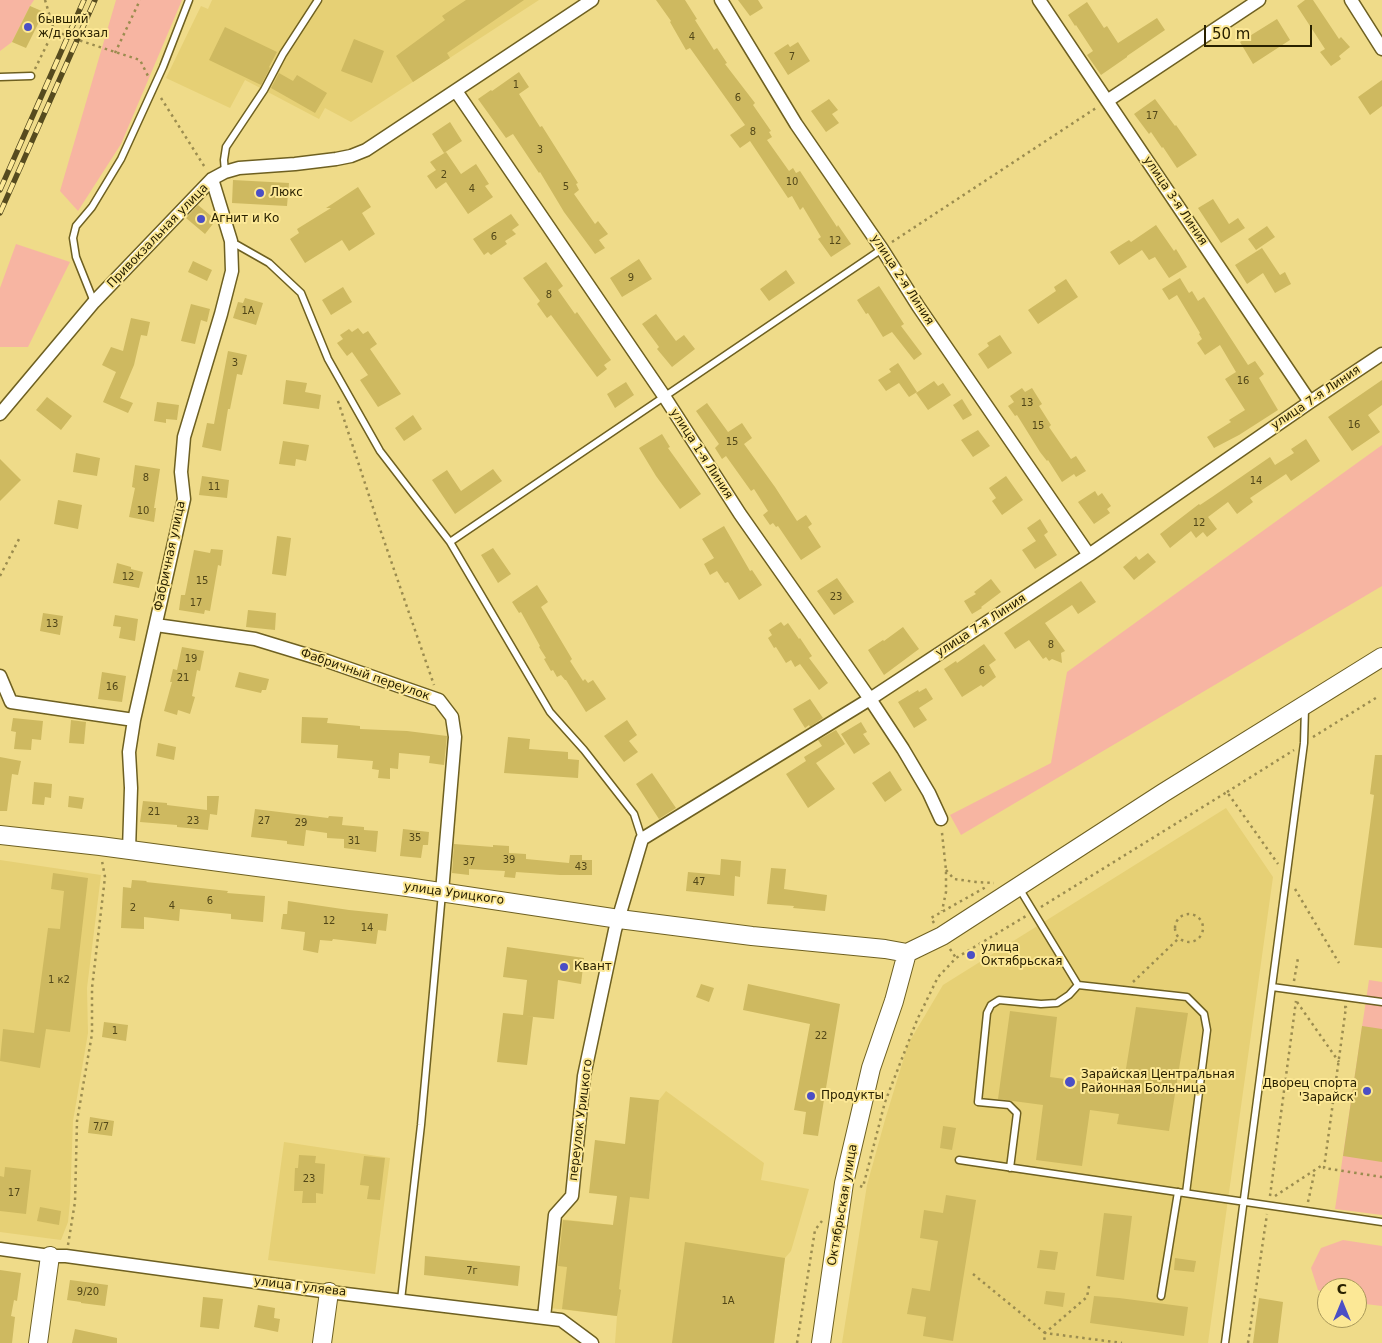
<!DOCTYPE html>
<meta charset="utf-8">
<style>
body{margin:0}
#map{position:relative;width:1382px;height:1343px;overflow:hidden;background:#efdb89;font-family:"DejaVu Sans",sans-serif}
canvas{display:block}
.north{position:absolute;left:1317px;top:1278px;width:50px;height:50px;box-sizing:border-box;background:#fce896;border:1px solid #a8985a;border-radius:50%;rotate:0deg;font-size:14px;font-weight:700;line-height:20px;text-align:center;color:#292100}
.north::after{content:'';display:block;margin:auto;width:18px;height:22px;background:#4b4fc5;clip-path:polygon(50% 0,100% 100%,50% 72%,0 100%)}
.scale{position:absolute;left:1204px;top:25px;width:108px;height:22px;box-sizing:border-box;border:2px solid #292100;border-top:0;padding-left:6px;font-size:15px;line-height:18px;white-space:nowrap;color:#292100;-webkit-text-stroke:4px #fce896;paint-order:stroke}
</style>
<div id="map">
<canvas width="1382" height="1343"></canvas>
<div class="north">С</div>
<div class="scale">50 m</div>
</div>
<script>
const context = document.querySelector('canvas').getContext('2d');
context.lineJoin = 'round';
function fillPath(path, color) { context.fillStyle = color; context.fill(path, 'evenodd'); }
const poly = rows => new Path2D(rows.map(r => 'M' + r).join(''));
function trace(path, color, width, dash) { context.strokeStyle = color; context.lineWidth = width; context.lineCap = dash ? 'butt' : 'round'; context.setLineDash(dash || []); context.stroke(path); }
function label(font, color, halo, rows, align = 'center') {
  context.font = font + ' "DejaVu Sans",sans-serif'; context.lineWidth = 4; context.setLineDash([]); context.textBaseline = 'middle'; context.strokeStyle = halo; context.fillStyle = color; for (const [text, x, y, turn = 0] of rows) {
    context.save(); context.translate(x, y); context.rotate((+turn || 0) * Math.PI / 180); context.textAlign = isNaN(turn) ? turn : align; if (halo) context.strokeText(text, 0, 0); context.fillText(text, 0, 0); context.restore();
  }
}
fillPath(poly([
 [212,0,539,0,351,122,325,108,319,119,245,80,230,108,166,78,201,6,208,9],
 [1226,808,1273,877,1208,1343,842,1343,867,1185,885,1120,908,1044,943,985],
 [0,860,101,875,87,988,88,1033,73,1121,70,1202,68,1222,61,1240,0,1232],
 [666,1091,764,1163,761,1180,809,1189,791,1251,785,1258,774,1343,615,1343,617,1316,550,1308,561,1219,613,1225,615,1214,617,1214,620,1196,649,1198,659,1100],
 [284,1142,390,1158,375,1274,268,1260]
]), '#e6d075');
fillPath(poly([
 [0,0,34,0,30,6,12,42,0,51],
 [116,0,182,0,121,144,78,211,60,191],
 [16,244,70,262,28,347,0,347,0,288],
 [1382,445,1382,586,961,835,950,815,1051,763,1067,672],
 [1369,980,1382,982,1382,1215,1335,1209],
 [1343,1240,1382,1246,1382,1306,1357,1303,1357,1288,1327,1288,1327,1294,1318,1290,1311,1268,1321,1248]
]), '#f7b5a2');
fillPath(poly([
 [466,0,524,0,447,53,450,58,413,82,396,56,445,20,442,16],
 [656,0,685,0,697,19,695,20,714,50,717,48,727,63,725,64,755,103,753,105,771,131,769,132,772,137,767,140,789,171,793,168,796,173,800,171,837,227,838,225,851,244,831,257,818,239,821,237,803,207,800,210,792,196,788,198,750,141,740,148,730,135,745,125,690,48,686,50,670,22,671,21],
 [738,0,758,0,763,8,750,16],
 [1305,0,1313,0,1339,39,1341,37,1350,47,1339,56,1341,59,1331,66,1320,52,1325,49,1297,6],
 [1087,2,1104,28,1107,26,1118,43,1157,18,1165,30,1127,56,1127,57,1101,75,1087,55,1093,51,1076,25,1075,26,1068,15],
 [30,6,44,12,26,48,12,42],
 [1277,19,1290,40,1253,64,1240,42],
 [225,27,277,52,269,67,270,68,261,85,209,60],
 [354,39,384,51,372,83,341,71],
 [798,42,810,61,788,75,774,53,788,44,790,47],
 [519,72,529,87,519,94,540,127,542,126,578,183,576,184,579,190,574,194,595,224,598,221,608,234,599,240,605,248,595,254,564,212,540,172,539,173,513,134,506,138,478,99,491,90,492,91],
 [279,73,293,81,297,75,327,93,315,113,271,88],
 [1382,80,1382,106,1370,115,1358,97],
 [829,99,838,110,832,114,839,123,826,132,811,111],
 [1155,99,1175,126,1176,125,1197,155,1177,168,1163,147,1162,148,1151,132,1149,134,1134,114],
 [450,122,462,141,444,153,432,134],
 [446,152,461,174,476,164,489,184,485,186,493,197,468,214,446,182,436,189,427,176,436,170,430,162],
 [233,180,289,183,287,206,232,203],
 [358,187,371,207,362,213,375,234,349,251,342,240,305,263,290,239,299,233,297,229,331,208,326,208],
 [1213,199,1229,224,1238,218,1245,228,1221,243,1198,208],
 [198,205,216,220,205,234,186,218],
 [511,214,519,225,512,230,516,234,505,241,507,244,491,255,488,252,484,255,473,239],
 [1156,225,1174,251,1176,249,1187,267,1169,278,1155,257,1149,260,1142,250,1119,265,1110,252,1129,240,1131,242],
 [1267,226,1275,237,1256,250,1248,239],
 [1262,248,1280,275,1285,272,1291,284,1275,293,1263,273,1247,284,1235,265],
 [639,259,652,279,622,297,610,278],
 [193,261,212,270,207,281,188,272],
 [546,262,563,286,558,290,575,314,577,312,611,360,604,365,607,369,597,377,551,315,547,318,537,304,540,301,523,278],
 [786,270,795,283,769,301,760,289],
 [1180,278,1189,293,1192,291,1198,301,1204,297,1248,365,1255,361,1264,374,1259,378,1278,410,1239,435,1214,448,1207,437,1231,422,1229,420,1245,410,1225,379,1236,372,1220,345,1205,355,1197,343,1202,339,1199,334,1200,333,1177,295,1169,300,1162,289],
 [1066,279,1078,297,1038,324,1028,310,1056,291,1054,287],
 [879,286,904,324,901,326,922,354,914,360,892,332,883,337,868,313,866,314,857,300],
 [343,287,352,302,331,315,322,300],
 [245,298,263,303,256,325,233,318,238,302,243,303],
 [191,304,210,309,207,322,201,320,195,344,181,341],
 [656,314,676,341,684,335,695,349,672,367,657,349,659,347,642,324],
 [131,318,150,322,147,336,141,335,134,365,120,398,133,403,128,413,103,402,116,372,102,365,111,347,123,351],
 [358,328,363,334,368,331,377,344,370,349,401,394,378,407,360,380,368,375,352,352,347,356,337,343,343,339,340,335,349,329,352,332],
 [1000,335,1012,353,988,369,978,354,989,346,987,343],
 [228,351,247,355,242,375,237,374,230,409,228,409,221,451,202,447,207,423,214,424],
 [898,363,917,392,909,397,899,383,886,391,878,380,891,372,889,369],
 [286,380,307,383,305,392,321,395,319,409,283,404],
 [1382,380,1382,405,1368,415,1380,432,1352,451,1328,417],
 [934,381,938,386,943,383,951,395,928,410,916,393],
 [626,382,634,395,615,408,607,394],
 [1022,388,1025,392,1032,388,1042,404,1039,406,1051,425,1049,427,1071,459,1076,456,1086,471,1076,477,1074,474,1062,482,1048,460,1047,461,1040,452,1017,415,1015,416,1008,406,1014,402,1010,396],
 [47,397,72,416,61,430,36,410],
 [962,399,972,415,963,420,953,405],
 [157,402,179,405,177,420,166,419,166,423,154,421],
 [707,403,728,432,742,423,752,438,744,444,775,487,797,521,806,515,812,524,808,527,821,547,801,560,778,526,776,527,773,523,770,525,763,515,768,511,754,489,751,491,726,456,722,459,715,448,719,444,696,411],
 [413,415,422,429,404,441,395,428],
 [978,430,990,446,973,457,961,440],
 [662,434,670,447,668,448,701,494,680,509,656,476,639,448],
 [1306,439,1320,461,1291,481,1286,474,1250,498,1253,502,1237,514,1228,502,1208,517,1217,529,1207,537,1203,532,1196,538,1191,531,1170,548,1160,534,1199,504,1200,505,1212,497,1270,457,1275,465,1294,453,1291,449],
 [283,441,309,445,306,461,296,459,295,466,279,464],
 [76,453,100,458,97,476,73,472],
 [0,459,21,480,0,501],
 [135,465,160,469,154,508,156,508,154,522,129,517,135,488,132,487],
 [493,469,502,481,455,514,432,480,447,470,461,491],
 [202,476,229,480,227,498,199,495],
 [1006,476,1023,500,1002,515,992,501,996,498,989,488],
 [1095,491,1098,496,1102,493,1111,506,1107,509,1110,513,1094,524,1078,502],
 [58,500,82,505,78,529,54,524],
 [1040,519,1048,532,1044,535,1057,555,1035,569,1022,550,1036,541,1027,528],
 [724,526,750,571,752,570,762,585,739,600,728,582,725,583,717,571,710,575,704,564,714,558,702,539],
 [277,536,291,538,286,576,272,574],
 [493,548,511,574,498,583,481,555],
 [211,549,223,550,221,566,218,565,210,611,205,610,204,614,179,610,181,595,185,595,194,550,210,553],
 [1148,553,1156,562,1134,580,1123,567,1136,556,1139,560],
 [117,563,131,567,131,569,143,572,139,588,113,583],
 [837,578,854,602,834,615,817,591],
 [991,579,1001,592,981,607,982,608,972,614,964,601,976,594,974,592],
 [1081,581,1096,602,1078,614,1072,605,1045,623,1065,651,1061,653,1062,663,1052,659,1049,661,1046,657,1043,659,1029,640,1015,649,1004,633],
 [537,585,548,602,541,607,572,659,570,661,583,681,585,679,588,683,593,680,606,699,586,712,566,680,565,680,561,675,557,677,553,670,551,671,544,659,546,658,539,647,540,646,521,612,519,613,512,602],
 [248,610,276,613,275,630,246,627],
 [43,613,63,616,60,635,40,631],
 [115,615,138,619,135,641,119,638,121,627,113,626],
 [781,622,784,626,788,623,799,639,800,638,812,656,809,658,828,683,819,690,800,664,795,667,791,660,786,663,776,647,774,648,768,638,772,635,769,630],
 [903,627,919,649,884,675,868,650,883,640,884,641],
 [984,644,996,660,989,665,996,677,983,687,981,685,962,697,944,669,956,661,957,663],
 [182,647,204,651,200,671,197,670,192,696,195,697,190,714,178,710,177,715,164,711,172,682,170,682,173,669,177,670],
 [102,672,126,676,122,702,98,699],
 [239,672,269,679,266,690,262,690,261,693,235,687],
 [926,688,933,699,919,708,927,720,914,728,898,702,918,690,919,692],
 [810,699,823,718,810,727,809,725,805,728,793,709],
 [302,717,328,718,327,723,360,726,360,729,407,731,447,736,444,765,429,763,430,756,399,753,398,769,390,768,390,779,378,778,379,770,372,769,373,761,337,758,338,745,301,743],
 [13,718,43,721,41,740,32,739,31,750,14,749,16,732,11,731],
 [71,720,86,722,84,744,69,743],
 [627,720,637,735,629,741,638,752,624,762,604,736],
 [861,722,867,732,863,734,870,744,854,754,841,734],
 [836,730,845,744,816,763,835,789,808,808,786,774,806,761,804,757,822,746,818,740],
 [508,737,530,739,529,749,568,752,568,759,579,760,578,778,504,773],
 [158,743,176,747,174,760,156,756],
 [1375,755,1382,755,1382,948,1354,945,1374,795,1370,794],
 [0,757,21,761,18,775,12,774,7,811,0,811],
 [890,771,902,790,885,802,872,783],
 [652,773,676,808,659,819,636,784],
 [34,782,52,784,51,798,45,797,44,805,32,804],
 [69,796,84,798,82,809,68,807],
 [207,796,219,796,217,815,210,814,208,830,177,827,177,825,140,822,143,801,167,803,167,805,207,810],
 [255,809,328,818,329,816,343,817,342,825,364,827,364,830,378,831,376,852,344,848,344,839,327,838,327,833,306,830,304,846,287,844,287,841,251,837],
 [403,829,429,832,428,845,423,845,421,858,400,856],
 [454,844,493,847,493,845,509,846,509,853,526,854,526,859,569,863,570,855,582,855,582,860,592,860,592,875,560,875,516,872,515,878,504,877,505,871,469,869,469,875,452,873],
 [721,859,741,861,740,877,735,876,734,896,686,891,688,872,720,875],
 [771,868,786,869,784,889,827,895,825,911,793,908,794,906,767,904],
 [53,873,88,878,70,1032,46,1029,40,1068,0,1061,3,1029,34,1033,48,928,60,929,64,891,51,889],
 [132,880,147,881,146,882,228,891,227,893,265,896,263,922,231,919,231,914,180,909,179,921,144,917,144,929,121,928,123,887,131,888],
 [288,901,349,910,388,914,386,931,378,930,376,944,333,939,332,941,320,940,318,953,303,950,305,932,281,929,283,914,287,914],
 [507,947,584,958,581,984,558,980,554,1019,524,1016,533,1017,527,1065,497,1062,503,1013,523,1015,527,980,503,977],
 [701,984,714,988,709,1002,696,997],
 [748,984,840,1004,818,1136,803,1134,806,1112,794,1110,810,1024,743,1010],
 [1136,1007,1188,1013,1169,1131,1117,1124,1119,1114,1090,1110,1082,1166,1036,1160,1043,1105,998,1099,1010,1011,1057,1017,1050,1077,1123,1087],
 [104,1022,128,1025,126,1041,102,1037],
 [1362,1026,1382,1029,1382,1162,1343,1156],
 [630,1097,659,1100,649,1199,630,1197,619,1289,621,1290,617,1316,562,1309,567,1267,558,1266,563,1220,613,1225,617,1196,589,1193,595,1140,625,1144],
 [90,1117,114,1121,112,1136,88,1133],
 [943,1126,956,1128,952,1150,940,1148],
 [299,1155,316,1156,315,1163,325,1164,323,1194,316,1193,316,1203,302,1203,303,1191,294,1191,295,1168,298,1168],
 [364,1156,385,1158,380,1200,367,1199,369,1186,360,1185],
 [5,1167,31,1170,26,1214,0,1211,0,1176,4,1177],
 [946,1195,976,1200,953,1341,923,1336,926,1317,907,1314,912,1288,930,1291,938,1241,920,1238,924,1210,943,1213],
 [40,1207,61,1211,59,1225,37,1221],
 [1104,1213,1132,1216,1124,1280,1096,1276],
 [685,1242,785,1258,774,1343,672,1343],
 [1040,1250,1058,1252,1055,1270,1037,1268],
 [425,1256,520,1266,518,1286,424,1275],
 [1175,1258,1196,1261,1194,1272,1174,1270],
 [0,1270,21,1273,17,1301,14,1300,11,1316,15,1317,12,1343,0,1343],
 [70,1280,108,1285,105,1306,81,1303,81,1302,67,1300],
 [1046,1291,1065,1293,1063,1307,1044,1304],
 [1094,1296,1119,1298,1188,1307,1184,1336,1090,1323],
 [203,1297,223,1299,219,1329,200,1327],
 [1259,1298,1283,1302,1278,1343,1253,1343],
 [258,1305,275,1308,274,1318,280,1319,278,1332,254,1327],
 [75,1329,117,1338,117,1343,72,1343]
]), '#ceb960');
const lane = poly([
 [0,77,31,76],
 [225,172,224,160,226,147,264,90,283,54,318,0],
 [232,242,269,263,301,293,328,359,380,451,450,542,550,712,584,750,634,814,642,839],
 [94,302,76,257,73,238,76,226,92,207,121,159,163,67,189,0],
 [450,542,882,249],
 [1019,888,1078,985,1187,997,1204,1014,1207,1030,1186,1193],
 [1272,987,1382,1002],
 [959,1160,1382,1222],
 [1010,1168,1017,1113,1009,1105,978,1102,987,1013,991,1005,999,1000,1041,1004,1057,1003,1069,995,1078,985],
 [1161,1296,1178,1192],
 [401,1300,421,1125,442,893],
 [1225,1343,1304,743,1305,708]
]);
const street = poly([
 [721,0,796,124,882,249,918,306,1089,555],
 [1039,0,1310,402],
 [1351,0,1382,49],
 [456,91,664,396,740,514,870,699,903,749,929,793,941,819],
 [1107,101,1259,0],
 [0,414,94,302,212,179,225,172,239,168,295,164,336,159,351,156,366,150,592,0],
 [156,625,255,639,327,661,439,700,452,717,455,737,442,892],
 [0,676,11,702,134,720],
 [129,850,131,788,129,752,134,720,184,499,181,472,184,437,221,314,232,271,231,241,212,179],
 [0,1249,50,1256,66,1256,329,1292,561,1320,592,1343],
 [544,1317,555,1215,572,1196,584,1076,615,930,642,839,870,699,1089,555,1310,402,1382,354]
]);
const secondary = poly([
 [0,835,100,846,407,887,619,919,752,936,885,949,907,953],
 [907,953,942,936,1163,793,1382,657],
 [38,1343,50,1256],
 [322,1343,329,1292],
 [821,1343,844,1183,871,1068,894,1001,907,953]
]);
trace(lane, '#6e6021', 9);
trace(street, '#6e6021', 15);
trace(secondary, '#6e6021', 20);
trace(poly([
 [45,0,54,30],
 [115,53,140,0],
 [35,69,54,30,69,37,140,60,148,76],
 [161,98,206,169],
 [892,242,1096,108],
 [338,401,380,529,434,685],
 [0,576,19,539],
 [1313,737,1379,696],
 [1227,792,1294,750],
 [942,833,946,870,946,892,942,911],
 [946,870,954,879,976,882,994,883],
 [1295,889,1339,963],
 [1041,907,1227,792,1278,864],
 '1175 928a14 14 0 1 1 28 0a14 14 0 1 1-28 0Z',
 [934,923,931,918,986,887],
 [950,949,956,958],
 [1294,981,1298,958],
 [1133,982,1179,938],
 [1297,1002,1339,1062],
 [1344,1007,1346,1007,1324,1168,1382,1177],
 [860,1186,863,1187,885,1102,917,1020,938,977,956,958,1026,916],
 [1270,1196,1296,1001],
 [1275,1196,1324,1164],
 [1308,1202,1315,1170],
 [68,1245,75,1202,77,1121,92,1034,92,988,105,877,102,861],
 [973,1274,1045,1333,1044,1343],
 [1089,1286,1087,1297,1045,1333,1122,1343],
 [797,1343,815,1230,822,1221],
 [1248,1343,1267,1214]
]), '#9b8c4f', 2.5, [2.5, 4]);
trace(lane, '#fff', 6);
trace(street, '#fff', 12);
trace(secondary, '#fff', 18);
const rail = poly([
 [0,190,84,0],
 [0,213,95,0]
]);
trace(rail, '#564b1f', 5.5);
trace(rail, '#fce896', 4, [11]);
for (const [x, y, r, color] of [
 [28,27,5,"#4b4fc5"],
 [260,193,5,"#4b4fc5"],
 [201,219,5,"#4b4fc5"],
 [971,955,5,"#4b4fc5"],
 [564,967,5,"#4b4fc5"],
 [1070,1082,6,"#4b4fc5"],
 [1367,1091,5,"#4b4fc5"],
 [811,1096,5,"#4b4fc5"]
]) { const dot = new Path2D(); dot.arc(x, y, r, 0, 2 * Math.PI); context.fillStyle = color; context.fill(dot); trace(dot, '#fce896', 2); }
label('10px', '#524718', null, [
 ["4",692,37],
 ["7",792,57],
 ["1",516,85],
 ["6",738,98],
 ["17",1152,116],
 ["8",753,132],
 ["3",540,150],
 ["2",444,175],
 ["10",792,182],
 ["5",566,187],
 ["4",472,189],
 ["6",494,237],
 ["12",835,241],
 ["9",631,278],
 ["8",549,295],
 ["1А",248,311],
 ["3",235,363],
 ["16",1243,381],
 ["13",1027,403],
 ["16",1354,425],
 ["15",1038,426],
 ["15",732,442],
 ["8",146,478],
 ["14",1256,481],
 ["11",214,487],
 ["10",143,511],
 ["12",1199,523],
 ["12",128,577],
 ["15",202,581],
 ["23",836,597],
 ["17",196,603],
 ["13",52,624],
 ["8",1051,645],
 ["19",191,659],
 ["6",982,671],
 ["21",183,678],
 ["16",112,687],
 ["21",154,812],
 ["23",193,821],
 ["27",264,821],
 ["29",301,823],
 ["35",415,838],
 ["31",354,841],
 ["39",509,860],
 ["37",469,862],
 ["43",581,867],
 ["47",699,882],
 ["6",210,901],
 ["4",172,906],
 ["2",133,908],
 ["12",329,921],
 ["14",367,928],
 ["1 к2",59,980],
 ["1",115,1031],
 ["22",821,1036],
 ["7/7",101,1127],
 ["23",309,1179],
 ["17",14,1193],
 ["7г",472,1271],
 ["9/20",88,1292],
 ["1А",728,1301]
]);
label('12px', '#292100', '#fce896', [
 ["бывший",38,20],
 ["ж/д вокзал",38,34],
 ["Люкс",270,193],
 ["Агнит и Ко",211,219],
 ["улица",981,948],
 ["Октябрьская",981,962],
 ["Квант",574,967],
 ["Зарайская Центральная",1081,1075],
 ["Районная Больница",1081,1089],
 ["Дворец спорта",1357,1084,"right"],
 ["'Зарайск'",1357,1098,"right"],
 ["Продукты",821,1096]
], 'left');
label('12px', '#292100', '#fce896', [
 ["улица 3-я Линия",1175,201,56],
 ["Привокзальная улица",158,236,-46],
 ["улица 2-я Линия",902,280,57],
 ["улица 7-я Линия",1316,398,-34],
 ["улица 1-я Линия",701,454,57],
 ["Фабричная улица",170,556,-78],
 ["улица 7-я Линия",981,626,-33],
 ["Фабричный переулок",365,675,19],
 ["улица Урицкого",454,894,8],
 ["переулок Урицкого",581,1120,-83],
 ["Октябрьская улица",843,1205,-80],
 ["улица Гуляева",300,1287,7]
]);
</script>
